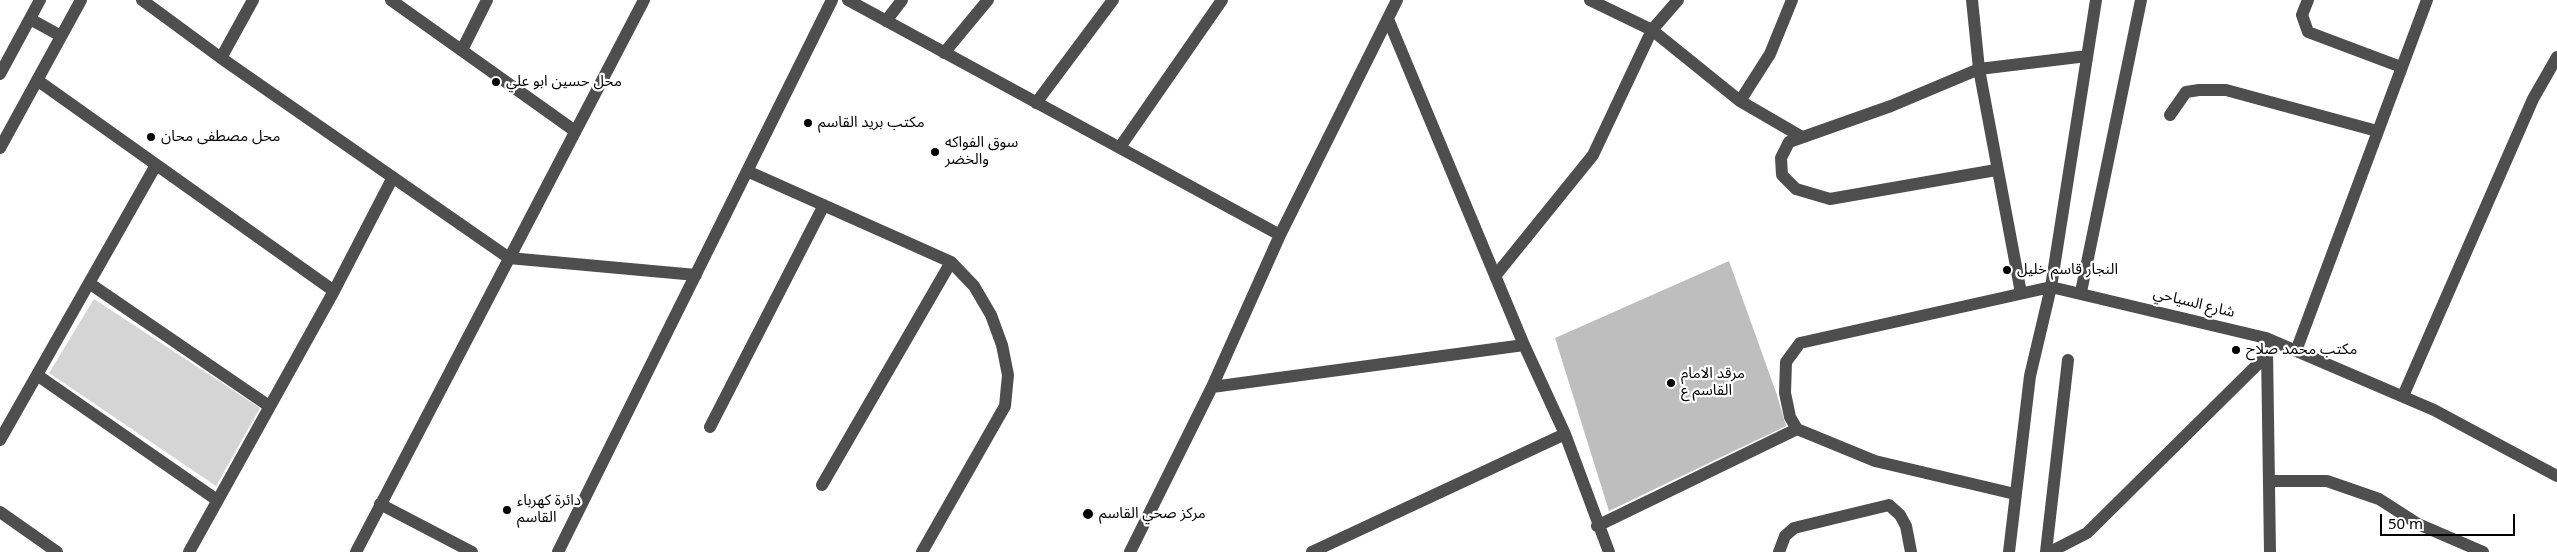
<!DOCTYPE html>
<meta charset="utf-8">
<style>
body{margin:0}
#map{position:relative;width:2557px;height:552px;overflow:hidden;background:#fff;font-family:"Noto Sans",sans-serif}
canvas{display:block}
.scale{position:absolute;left:2380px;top:514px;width:135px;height:22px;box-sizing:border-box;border:2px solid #000;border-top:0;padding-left:6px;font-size:15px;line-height:18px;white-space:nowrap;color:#000;-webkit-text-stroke:4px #fff;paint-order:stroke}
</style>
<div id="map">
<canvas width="2557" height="552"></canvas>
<div class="scale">50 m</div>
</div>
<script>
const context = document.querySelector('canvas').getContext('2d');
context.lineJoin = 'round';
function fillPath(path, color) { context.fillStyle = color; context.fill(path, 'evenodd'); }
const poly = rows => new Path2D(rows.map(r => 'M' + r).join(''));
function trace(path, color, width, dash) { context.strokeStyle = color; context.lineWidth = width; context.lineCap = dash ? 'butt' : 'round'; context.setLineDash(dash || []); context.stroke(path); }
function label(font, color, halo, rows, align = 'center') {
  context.font = font + ' "Noto Sans","Noto Sans Arabic",sans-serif'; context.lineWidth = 4.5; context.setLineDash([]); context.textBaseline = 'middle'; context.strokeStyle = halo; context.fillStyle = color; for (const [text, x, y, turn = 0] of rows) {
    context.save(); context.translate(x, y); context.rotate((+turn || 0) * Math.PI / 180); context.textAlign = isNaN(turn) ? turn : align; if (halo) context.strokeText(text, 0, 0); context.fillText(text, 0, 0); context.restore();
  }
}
fillPath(poly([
 [94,299,260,408,216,486,49,373]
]), '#d5d5d5');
fillPath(poly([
 [1729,261,1777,395,1786,426,1609,511,1555,338]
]), '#bebebe');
trace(poly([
 [142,0,221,58,509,258,696,275],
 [391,0,575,131],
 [848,0,1280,235],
 [1590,0,1652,30,1740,101,1802,137],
 [1972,0,1979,69,2021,293],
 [2308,0,2302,15,2308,32,2401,67],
 [30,19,61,36],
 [1388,19,1524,345,1565,434,1609,552],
 [886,21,902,0],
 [462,50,487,0],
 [944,53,988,0],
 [221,58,253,0],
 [0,74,40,0],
 [37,80,334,291],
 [1740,101,1770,54,1792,0],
 [1036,103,1113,0],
 [2170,115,2186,92,2199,90,2226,90,2377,131],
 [1120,147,1222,0],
 [0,148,81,0],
 [1996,170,1830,199,1796,189,1782,175,1781,158,1789,142,1891,106,1979,69,2087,56],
 [747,171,951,262,974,286,991,315,1002,345,1008,375,1005,406,922,552],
 [1496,275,1593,155,1652,30,1678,0],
 [89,283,269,406],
 [2081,292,2141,0],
 [2267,350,2270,552],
 [2296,351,2427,0],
 [37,375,217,500],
 [1212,387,1524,345],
 [2403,396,2533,99,2557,57],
 [710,427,824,205],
 [0,440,156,165],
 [2269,481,2327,481,2379,499,2418,524,2483,552],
 [822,485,951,262],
 [2015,494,1875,461,1797,429,1790,417,1785,393,1786,362,1800,343,2051,287,2266,338,2434,410,2557,476],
 [380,504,472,552],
 [0,512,57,552],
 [1597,526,1797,429],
 [189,552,334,291,393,177],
 [356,552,644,0],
 [558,552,832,0],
 [1130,552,1212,387,1280,235,1397,0],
 [1312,552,1565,434],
 [1779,552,1785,536,1794,528,1889,505,1900,515,1906,526,1911,552],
 [2009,552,2030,376,2051,287,2096,0],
 [2046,552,2068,360],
 [2050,552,2087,533,2267,355]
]), '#4e4e4e', 12);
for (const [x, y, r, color] of [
 [496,82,5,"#000"],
 [808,123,5,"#000"],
 [151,137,5,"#000"],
 [935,152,5,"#000"],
 [2007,270,5,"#000"],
 [2236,350,5,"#000"],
 [1671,383,5,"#000"],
 [507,510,5,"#000"],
 [1088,514,6,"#000"]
]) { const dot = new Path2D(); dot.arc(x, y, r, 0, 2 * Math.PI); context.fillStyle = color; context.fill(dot); trace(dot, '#fff', 2); }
label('15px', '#000', '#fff', [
 ["محل حسين ابو علي",506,82],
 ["مكتب بريد القاسم",818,123],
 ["محل مصطفى محان",161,137],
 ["سوق الفواكه",945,143],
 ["والخضر",945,160],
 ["النجار قاسم خليل",2017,270],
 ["مكتب محمد صلاح",2246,350],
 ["مرقد الامام",1681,374],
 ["القاسم ع",1681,391],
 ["دائرة كهرباء",517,501],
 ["القاسم",517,518],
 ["مركز صحي القاسم",1099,514]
], 'left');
label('15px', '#000', '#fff', [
 ["شارع السياحي",2194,303,14]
]);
</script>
